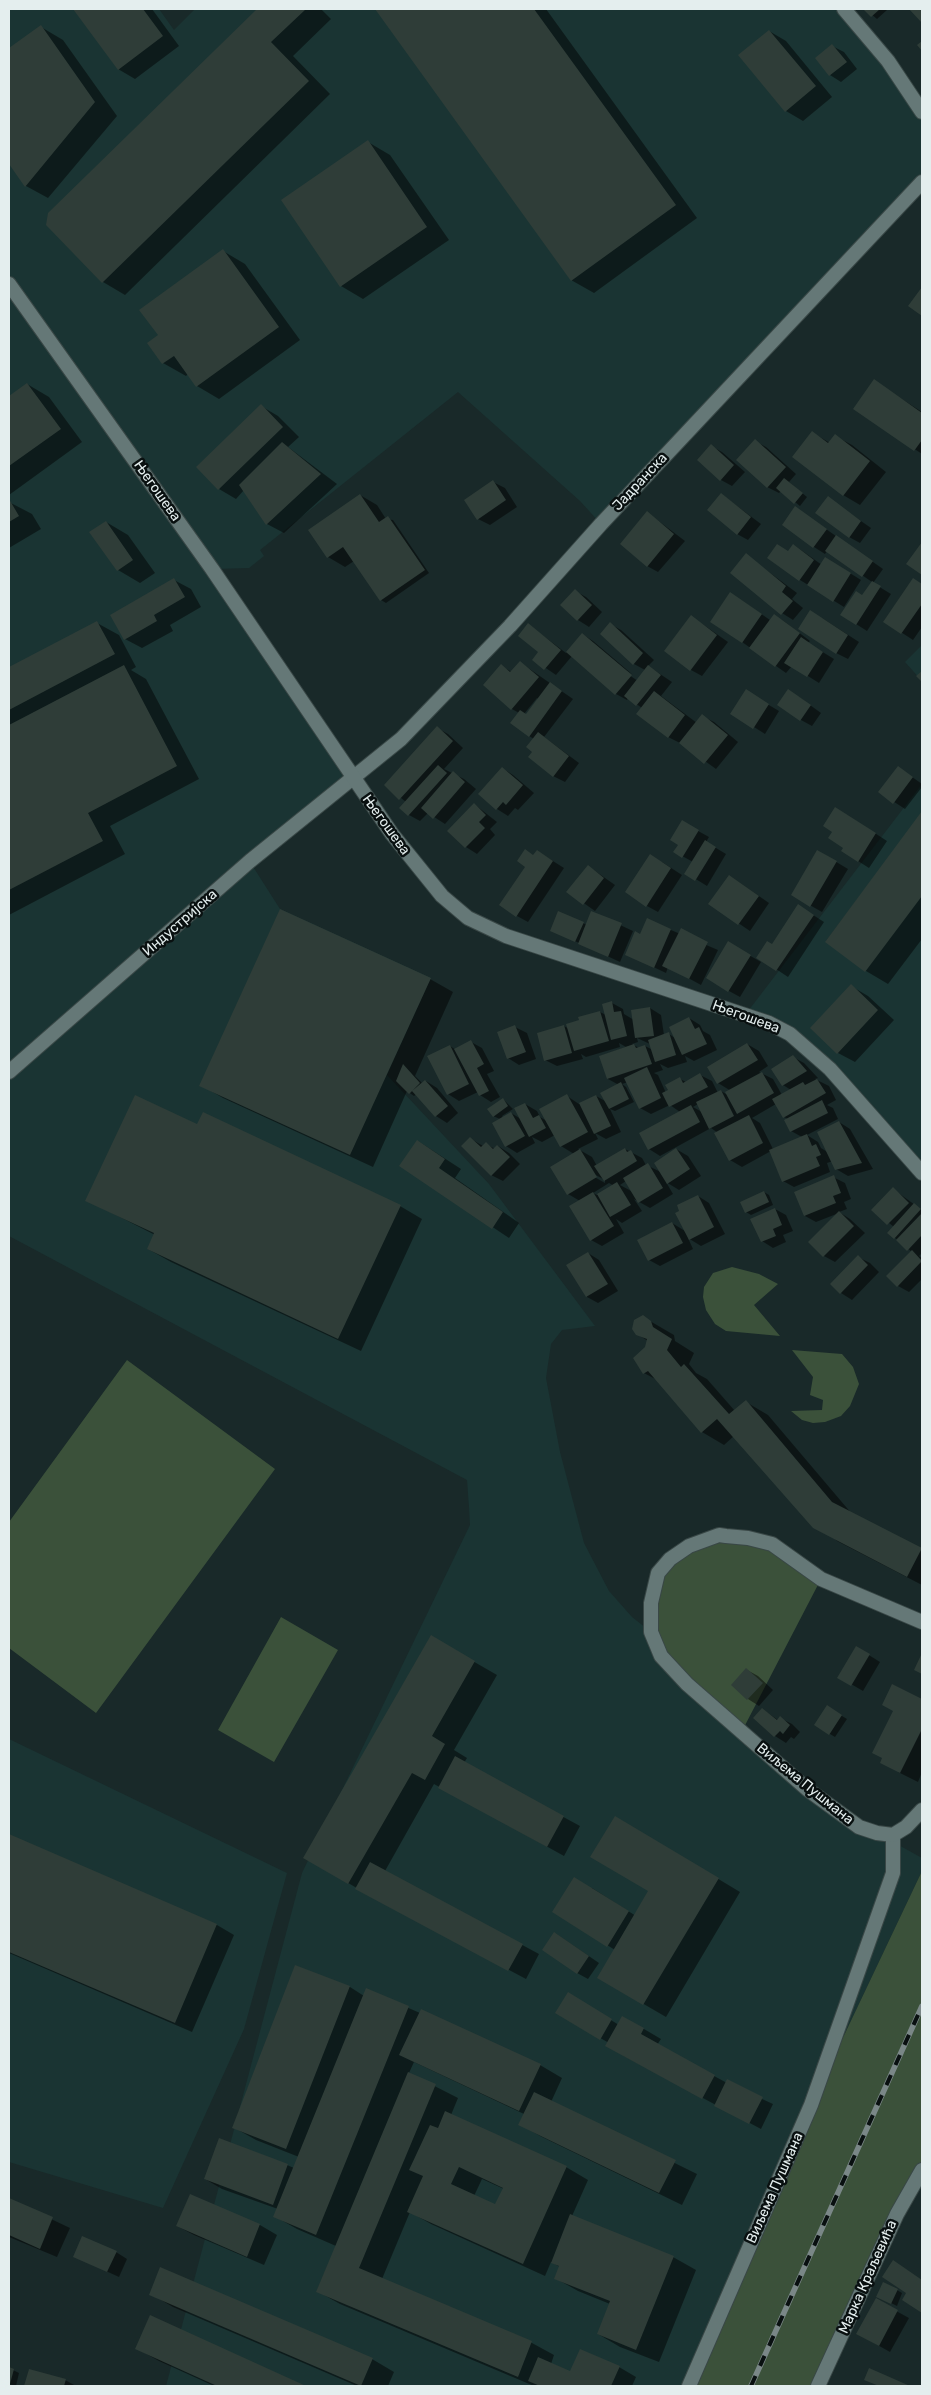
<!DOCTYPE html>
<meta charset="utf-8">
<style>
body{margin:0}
#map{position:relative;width:931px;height:2395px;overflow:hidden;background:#192929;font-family:Rubik,sans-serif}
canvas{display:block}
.frame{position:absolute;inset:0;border:10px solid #e4eeee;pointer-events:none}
</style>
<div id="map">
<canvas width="931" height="2395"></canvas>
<div class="frame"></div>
</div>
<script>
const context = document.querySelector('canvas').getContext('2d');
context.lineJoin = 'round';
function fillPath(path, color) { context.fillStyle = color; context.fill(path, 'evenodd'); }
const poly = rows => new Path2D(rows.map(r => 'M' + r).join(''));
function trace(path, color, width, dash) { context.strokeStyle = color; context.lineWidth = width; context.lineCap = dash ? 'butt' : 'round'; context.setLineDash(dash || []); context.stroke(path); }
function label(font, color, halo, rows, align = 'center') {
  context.font = font + ' Rubik,sans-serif'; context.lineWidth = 5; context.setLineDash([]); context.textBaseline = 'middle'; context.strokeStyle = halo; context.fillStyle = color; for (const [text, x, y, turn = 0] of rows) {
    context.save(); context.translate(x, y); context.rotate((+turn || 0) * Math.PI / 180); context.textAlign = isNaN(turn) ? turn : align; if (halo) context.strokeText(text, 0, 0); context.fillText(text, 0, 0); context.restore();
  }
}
fillPath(poly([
 [9,9,159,9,174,30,195,9,844,9,922,112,922,182,601,524,580,501,458,392,260,550,264,556,249,568,213,569,354,778,250,862,280,909,431,978,387,1075,489,1184,595,1326,562,1330,551,1344,546,1378,560,1452,584,1543,609,1591,632,1617,651,1632,741,1733,877,1833,922,1858,922,1871,811,2105,689,2386,166,2386,302,1873,470,1525,469,1507,467,1480,9,1236],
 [922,645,922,681,905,662],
 [922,784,922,1173,808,1048,745,1015],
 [9,1739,287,1873,244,2029,163,2208,9,2162]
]), '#1a3433');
fillPath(poly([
 [732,1267,759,1274,778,1284,754,1305,780,1336,726,1331,715,1324,706,1310,703,1297,704,1287,713,1273],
 [792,1350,842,1354,853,1367,859,1384,850,1406,841,1416,825,1422,813,1423,802,1420,791,1411,822,1410,823,1400,810,1395,813,1377],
 [127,1360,275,1469,96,1713,9,1648,9,1522],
 [748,1538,821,1579,741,1733,661,1656,651,1603,658,1573,689,1546],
 [281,1617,338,1650,274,1762,218,1730],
 [922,1871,922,2160,818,2386,689,2386,811,2105]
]), '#3b513a');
fillPath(poly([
 [74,9,152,9,179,46,135,79,118,69],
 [258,9,321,9,331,19,293,56,330,94,125,295,103,282,49,214],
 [377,9,546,9,697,218,594,293,571,280],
 [865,9,885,9,887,10,877,19],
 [41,27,63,40,117,116,48,198,26,186,9,162,9,49],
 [769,31,786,41,832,97,803,121,786,111,740,56],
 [832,46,844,52,857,69,841,82,830,75],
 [368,142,390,155,449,240,363,299,341,286],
 [223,251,245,264,300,340,219,399,197,386,188,374,186,376,163,363,159,335],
 [874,381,922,412,922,454,855,409],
 [27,384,49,397,82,442,9,495,9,398],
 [261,406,278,416,299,437,288,447,337,484,284,533,267,524,244,490,236,499,219,489],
 [813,433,830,443,835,436,852,445,886,472,860,505,843,495],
 [755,441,766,447,796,474,789,482,807,497,800,506,781,491,779,493,767,487],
 [711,446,722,452,745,472,732,486,721,480],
 [493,482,505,488,517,507,490,525,478,519],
 [721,494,761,524,748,540,737,534],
 [360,495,377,505,386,519,393,520,429,573,386,603,381,600,354,561,345,567,328,557],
 [828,498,871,528,860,543,849,537],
 [9,502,32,514,41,529,9,548],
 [796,508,883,569,873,583,891,594,867,631,856,624,863,596,872,582,827,551,825,554,814,547,783,524],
 [648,513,685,541,658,572,647,566],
 [106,522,128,535,155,573,140,583,118,570],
 [794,545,822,565,837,565,861,580,844,607,800,580,789,552],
 [746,555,797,593,792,599,803,608,793,620,782,613],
 [913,579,922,585,922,627,913,640,884,621],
 [174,580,191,589,201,607,170,625,173,631,142,648,125,639],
 [575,591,586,597,602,612,589,627,578,620,562,605],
 [741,600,770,620,774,615,785,622,810,641,808,643,834,659,819,683,792,666,786,673,742,642],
 [691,616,728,642,702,676,691,670],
 [822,618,859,642,848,659,836,653],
 [97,623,119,635,136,667,131,670,146,679,199,779,110,826,125,854,9,915,9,669],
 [610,624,621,630,654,660,648,666,672,682,661,696,697,723,702,716,714,722,738,742,716,769,680,743,668,737,642,708,628,698,627,700,616,694,572,656,556,675,534,660,540,652,529,625,566,653,582,634,593,641,633,675,627,671,626,673,638,681,645,670,634,664],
 [521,663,573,699,544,737,579,763,565,782,553,776,534,752,534,739,529,736,519,713,512,709,501,666,512,672],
 [537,698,539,700,527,715,524,714],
 [799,697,821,713,812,726,801,720],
 [757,698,779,711,765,734,754,727],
 [437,728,448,734,463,748,444,769,464,779,476,789,445,824,428,813,420,821,409,815,406,802,385,785],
 [898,767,922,784,922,787,905,809,879,792],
 [502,768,513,775,534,793,518,810,515,808,508,816,497,809,480,794],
 [474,804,497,822,490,829,495,835,477,854,466,847,449,831],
 [922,813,922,939,888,984,866,971,826,941],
 [847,815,887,841,869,868,858,861,833,832],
 [682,822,709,837,706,842,726,854,707,886,686,873,693,862,675,852,679,845],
 [537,851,564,868,528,922,517,916,527,867],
 [818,851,848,869,822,912,792,895],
 [662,862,682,875,658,912,647,906],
 [588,866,615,885,595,911,568,892],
 [730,876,769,903,750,931,710,904],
 [799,906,824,922,788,977,758,957,772,945],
 [281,911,430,979,453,992,415,1076,423,1084,426,1081,437,1088,458,1113,447,1123,436,1116,417,1094,414,1096,407,1091,373,1167,223,1098,201,1085],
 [592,912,633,931,620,962,551,930,583,923,587,925],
 [671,930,718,950,701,985,668,967,666,973,626,954,640,935],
 [728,943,761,962,740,997,729,991],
 [851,986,868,996,894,1020,855,1062,838,1053],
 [612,1003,623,1009,624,1014,634,1020,650,1008,661,1015,664,1035,669,1034,675,1038,689,1018,700,1025,703,1031,710,1035,717,1050,694,1061,685,1056,687,1062,668,1068,660,1064,663,1070,654,1073,658,1075,666,1093,680,1079,686,1082,700,1075,712,1081,718,1093,721,1091,726,1094,731,1091,718,1083,747,1044,759,1051,768,1066,759,1072,773,1079,782,1095,791,1090,783,1085,773,1069,793,1057,804,1063,818,1078,815,1079,829,1086,836,1100,827,1105,833,1108,838,1119,807,1135,818,1142,821,1148,829,1153,839,1122,850,1129,873,1169,848,1176,836,1169,833,1161,827,1163,830,1172,794,1187,783,1181,771,1151,742,1167,730,1160,716,1134,718,1133,711,1128,660,1156,649,1149,680,1112,670,1105,651,1114,640,1108,628,1082,622,1084,626,1087,634,1102,615,1111,610,1109,621,1132,606,1139,595,1133,598,1139,578,1149,592,1157,597,1166,625,1149,642,1158,646,1165,661,1172,676,1149,688,1156,701,1176,679,1190,666,1182,673,1194,650,1208,634,1199,642,1211,622,1223,616,1219,624,1233,602,1246,591,1240,580,1201,568,1194,574,1154,561,1146,555,1135,542,1142,532,1137,535,1143,517,1153,506,1146,500,1119,493,1116,503,1099,513,1109,502,1116,503,1118,511,1113,521,1119,525,1104,537,1111,540,1117,547,1121,567,1096,579,1104,596,1096,607,1102,619,1085,608,1079,600,1056,626,1047,619,1043,620,1047,586,1057,581,1054,583,1059,557,1066,545,1060,564,1026,569,1029,600,1012,606,1015],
 [637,1038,650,1044,653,1050,645,1046,639,1048,632,1044,638,1042],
 [698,1104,702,1112,693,1107],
 [776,1104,784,1117,788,1119,791,1131,802,1137,773,1149,760,1123,752,1118],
 [592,1173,605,1180,605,1183,591,1175],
 [626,1181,633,1192,620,1185],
 [609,1183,614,1186,597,1195,593,1193],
 [515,1027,527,1033,536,1059,519,1065,508,1058],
 [471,1042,482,1048,494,1071,487,1074,500,1097,491,1102,480,1095,478,1092,459,1101,448,1094,450,1046,456,1050],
 [198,1126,400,1206,422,1219,361,1351,171,1262,148,1249,155,1235,87,1200],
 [471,1139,483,1146,486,1144,495,1149,498,1146,509,1153,520,1164,503,1181,491,1175],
 [418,1141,461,1169,455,1178,519,1223,509,1238,401,1166],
 [833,1177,845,1183,851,1199,844,1202,847,1209,839,1212,850,1219,865,1233,835,1262,824,1256,810,1242,839,1213,816,1222,805,1216],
 [893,1189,922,1210,922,1253,919,1256,922,1258,922,1279,909,1292,898,1286,912,1252,889,1233,894,1227,873,1210],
 [764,1192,769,1195,773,1205,751,1215,746,1212],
 [698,1196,709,1203,725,1234,701,1246,688,1238,693,1249,660,1266,649,1260,672,1223,685,1231],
 [775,1209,786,1215,793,1231,783,1235,786,1242,773,1248,762,1241],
 [588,1253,599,1260,618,1291,598,1303,587,1297,568,1265],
 [858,1257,870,1263,879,1272,852,1300,841,1293],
 [643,1317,674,1335,675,1341,694,1353,689,1364,696,1373,707,1379,735,1411,746,1402,768,1415,852,1514,922,1549,922,1585,837,1541,734,1436,724,1445,702,1432,659,1381,644,1373,648,1341,637,1334],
 [431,1637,497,1675,454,1750,467,1758,464,1763,580,1826,564,1856,434,1784,385,1871,539,1954,526,1979,374,1898,305,1858],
 [856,1647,880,1662,863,1691,839,1677],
 [747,1670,758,1676,773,1690,759,1706,748,1699,732,1685],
 [893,1685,922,1700,922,1772,918,1782,898,1772],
 [762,1709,778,1720,780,1718,792,1724,800,1732,794,1739,791,1737,786,1743,775,1736,755,1718],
 [832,1710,847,1719,835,1737,815,1725],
 [637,1830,740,1892,666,2017,599,1978,615,1950,554,1912,592,1888,636,1916,650,1891],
 [9,1836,217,1925,234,1935,192,2032,9,1953],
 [555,1933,599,1963,588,1979,577,1973],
 [296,1966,350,1987,364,1996,367,1990,540,2065,562,2078,551,2102,697,2174,682,2205,542,2137,519,2124,524,2114,414,2062,409,2073,458,2098,451,2115,566,2167,588,2180,572,2216,673,2257,696,2270,659,2362,620,2347,598,2334,610,2304,578,2291,555,2278,560,2267,551,2262,545,2276,431,2224,410,2212,382,2279,532,2343,554,2355,551,2364,571,2373,619,2367,636,2377,632,2386,534,2386,340,2304,317,2291,336,2246,297,2229,274,2216,278,2209,222,2189,205,2179,287,2165,294,2168,299,2157,256,2140,233,2127],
 [482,2179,504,2189,495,2206,474,2196],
 [568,1994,619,2025,622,2017,644,2029,661,2039,657,2045,727,2083,773,2104,761,2129,624,2056,609,2043,557,2013],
 [190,2195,260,2225,277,2235,264,2265,194,2235,177,2226],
 [9,2199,70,2228,57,2257,9,2237],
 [116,2252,127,2259,119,2277,75,2257],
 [897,2290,902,2293,897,2306,883,2299],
 [151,2294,372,2359,394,2372,388,2386,357,2386,173,2307],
 [876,2300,909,2318,890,2352,858,2334],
 [151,2317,303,2386,214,2386,159,2361,136,2348],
 [9,2368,19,2373,16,2386,9,2384],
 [29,2370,65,2380,76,2386,25,2386]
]), '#0007');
fillPath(poly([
 [73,9,143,9,163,36,118,70],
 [257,9,306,9,271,42,309,81,102,283,46,225,48,213],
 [375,9,534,9,676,205,571,281],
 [863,9,880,9,871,17],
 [909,9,922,9,922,23],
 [41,25,95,102,25,187,9,164,9,48],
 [769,30,816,86,785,112,738,55],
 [922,41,922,51,917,45],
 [832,44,847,62,829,76,815,58],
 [368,140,427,227,340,287,281,200],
 [223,249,279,327,196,387,174,356,162,364,147,343,158,335,139,310],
 [922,287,922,316,908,306],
 [874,379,922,413,922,440,914,451,853,409],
 [27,383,61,429,9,466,9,396],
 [261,404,283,427,218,490,196,467],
 [812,431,828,443,835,434,870,461,843,496,792,457],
 [755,439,786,467,767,488,736,460],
 [282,442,321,474,266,525,239,485],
 [711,444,734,465,720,481,697,460],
 [784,478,803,493,794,504,776,488],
 [493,480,506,500,477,520,464,500],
 [721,493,751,517,737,535,707,510],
 [360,494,379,522,388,516,425,570,380,601,343,547,327,558,308,530],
 [828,496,861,521,849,538,815,513],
 [9,499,19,516,9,522],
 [795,506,827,529,813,548,782,525],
 [647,511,674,534,647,567,620,544],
 [106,521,133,560,117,571,89,532],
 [836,535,873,561,862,577,825,551],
 [922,542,922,575,906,564],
 [777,544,788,551,793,544,814,560,799,581,767,558],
 [746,553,786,586,782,592,793,601,781,615,730,573],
 [825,557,851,573,833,602,807,585],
 [174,578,185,597,154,615,157,621,124,640,110,615],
 [913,578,922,584,922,604,901,634,883,622],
 [872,581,881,586,856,625,840,615,856,591,862,595],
 [575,589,592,605,577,621,560,605],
 [730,592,762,614,742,643,710,622],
 [810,610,848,635,836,654,798,629],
 [774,614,800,633,775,667,749,648],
 [691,615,717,635,690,671,664,651],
 [97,621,115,654,9,710,9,667],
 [610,622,643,653,633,665,600,634],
 [528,623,561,650,544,670,532,660,538,652,518,636],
 [582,633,632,675,615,695,566,652],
 [801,637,823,652,807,677,784,663],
 [520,661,539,677,511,710,483,685,501,664,510,672],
 [124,665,177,766,88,813,103,841,9,890,9,725],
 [648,665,661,675,636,706,624,696],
 [922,671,922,682,916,676],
 [550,682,562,691,529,737,510,723,520,710,526,714],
 [746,689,769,704,753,729,730,714],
 [788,689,811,705,800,721,777,705],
 [654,691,685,715,668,738,636,714],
 [702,714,728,735,704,764,679,743],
 [437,726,453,741,399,800,384,785],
 [538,732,569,756,553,777,528,757,532,752,526,747],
 [438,765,447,773,408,816,399,808],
 [898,766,913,777,893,804,878,792],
 [502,767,523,785,506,805,503,802,496,810,478,794],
 [453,771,465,782,433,819,421,808],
 [474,803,486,815,479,822,485,828,465,848,447,831],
 [835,807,876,833,858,862,841,851,843,848,828,838,832,832,823,826],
 [922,811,922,896,865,972,825,942],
 [682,820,699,830,682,858,673,852,678,845,670,840],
 [705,840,716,847,695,881,684,874],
 [525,849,533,855,537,850,553,861,516,917,499,905,525,867,517,861],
 [817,850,837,861,810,907,791,895],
 [650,854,671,868,646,907,625,892],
 [588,865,604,878,583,905,566,892],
 [729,875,759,896,738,925,708,904],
 [798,904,814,915,776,971,756,958,767,941,772,944],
 [280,909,431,978,350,1155,199,1086],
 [558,911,584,922,575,942,550,931],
 [591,911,622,923,608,957,578,944],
 [647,918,671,929,654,968,625,955,635,931,640,934],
 [681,928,708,942,689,979,662,966],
 [728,941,751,955,728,992,706,978],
 [851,984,878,1010,837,1054,810,1028],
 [612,1001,614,1012,621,1011,627,1036,611,1040,602,1004],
 [650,1007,654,1036,635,1038,631,1010],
 [600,1011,609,1041,574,1051,566,1024,579,1020,578,1017],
 [689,1017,695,1029,699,1027,707,1044,682,1055,669,1027],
 [515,1025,526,1052,507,1059,497,1032],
 [564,1025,572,1053,544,1061,537,1033],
 [669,1032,676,1055,655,1062,648,1040],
 [471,1040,484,1064,477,1068,489,1091,479,1096,454,1049],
 [747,1043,758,1060,717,1084,707,1067],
 [634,1044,636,1048,645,1045,652,1064,607,1079,599,1056],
 [450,1045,469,1084,447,1095,427,1056],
 [793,1055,807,1071,782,1086,771,1069],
 [403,1064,420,1083,409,1094,396,1081],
 [647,1067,661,1098,639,1109,624,1078],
 [762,1072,774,1093,737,1114,725,1092],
 [700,1073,708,1087,669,1107,662,1093,668,1090,665,1085,680,1077,683,1083],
 [817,1079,826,1093,783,1118,772,1099,803,1082,805,1085],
 [425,1080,448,1106,435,1117,412,1091],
 [621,1082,629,1099,609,1109,600,1093],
 [721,1090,734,1116,709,1129,696,1102],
 [567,1094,588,1132,560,1147,539,1109],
 [135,1095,197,1124,203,1112,401,1205,338,1339,147,1249,154,1233,85,1201],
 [596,1095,611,1126,594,1134,579,1103],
 [503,1098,508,1106,493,1117,487,1109],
 [822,1100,828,1113,790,1132,784,1120],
 [525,1103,533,1118,539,1115,546,1128,529,1137,514,1108],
 [691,1105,700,1122,648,1150,639,1133],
 [511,1112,525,1136,505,1147,492,1123],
 [749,1115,763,1143,729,1161,714,1133],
 [839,1121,862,1163,835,1170,817,1132],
 [807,1134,812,1146,816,1144,821,1155,816,1157,820,1166,782,1182,769,1150],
 [470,1137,481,1147,486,1142,493,1149,497,1145,510,1157,491,1176,461,1146],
 [417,1140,445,1159,439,1168,503,1212,492,1229,399,1166],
 [625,1148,627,1152,631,1150,637,1161,604,1181,594,1166],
 [676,1148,690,1169,667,1184,654,1163],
 [580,1149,597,1177,567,1195,550,1167],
 [648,1163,663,1188,638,1203,623,1178],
 [834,1175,841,1193,833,1196,836,1203,804,1216,794,1192],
 [617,1182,631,1205,610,1217,597,1194],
 [893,1187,909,1203,887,1225,871,1210],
 [764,1191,769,1202,745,1213,740,1202],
 [593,1192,614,1226,590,1241,569,1206],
 [698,1195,714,1227,689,1240,675,1213,679,1211,677,1205],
 [914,1203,921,1209,894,1239,887,1233],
 [775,1208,782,1225,773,1229,776,1236,761,1242,750,1219],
 [839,1211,854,1226,823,1257,808,1242],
 [922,1213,922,1235,907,1251,896,1240],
 [672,1222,683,1243,648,1261,637,1240],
 [912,1250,922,1261,897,1287,886,1276],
 [588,1252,608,1284,586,1297,566,1265],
 [858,1255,868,1265,840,1294,830,1284],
 [643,1315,651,1321,653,1327,672,1339,667,1350,681,1367,684,1364,729,1414,746,1400,832,1502,922,1548,907,1577,813,1528,717,1419,701,1433,648,1371,643,1374,633,1358,645,1347,647,1339,636,1335,632,1329,634,1320],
 [431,1635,475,1661,432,1736,445,1744,425,1780,412,1773,348,1884,303,1858],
 [856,1646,870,1654,851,1686,837,1678],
 [922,1653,922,1674,914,1670],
 [746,1668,763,1683,747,1700,731,1685],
 [892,1684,922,1699,922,1729,900,1773,880,1763,882,1758,872,1753,893,1711,882,1705],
 [827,1705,842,1715,829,1735,814,1725],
 [762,1708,777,1720,780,1716,790,1725,783,1734,780,1731,774,1737,753,1718],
 [455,1756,564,1816,547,1847,438,1788],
 [615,1816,719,1878,643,2005,597,1978,648,1891,590,1857],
 [9,1834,217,1924,175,2023,9,1952],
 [370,1862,523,1944,508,1971,355,1889],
 [574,1877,629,1911,607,1947,552,1912],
 [554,1932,589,1956,577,1974,542,1950],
 [295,1965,350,1986,286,2149,232,2128],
 [366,1988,409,2006,316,2235,273,2217],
 [568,1992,612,2019,600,2040,555,2013],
 [421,2009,541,2064,519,2111,399,2055],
 [622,2016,644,2028,641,2034,715,2075,702,2099,605,2046],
 [408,2072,436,2084,359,2268,532,2341,518,2377,316,2292],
 [727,2079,763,2097,749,2124,714,2106],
 [534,2092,676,2160,659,2193,518,2125],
 [445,2111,567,2166,523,2264,407,2212,423,2176,409,2170,430,2125,438,2128],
 [459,2167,503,2188,495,2204,451,2184],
 [219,2138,288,2164,273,2205,204,2179],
 [190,2194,260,2224,247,2257,176,2226],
 [9,2198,53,2217,40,2249,9,2235],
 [570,2214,674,2256,636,2350,597,2334,610,2301,554,2279,559,2266,551,2263],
 [82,2236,117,2251,107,2272,73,2257],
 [893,2260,922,2280,922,2313,902,2300,906,2293,882,2277],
 [160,2267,373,2358,361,2386,149,2295],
 [883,2282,898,2289,891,2304,876,2297],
 [876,2298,898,2310,879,2346,856,2334],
 [150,2315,306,2386,217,2386,135,2349],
 [580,2349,620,2366,611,2386,540,2386,528,2381,538,2357,570,2371],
 [9,2367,14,2369,10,2384,9,2383],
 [869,2368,910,2386,879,2386,864,2380],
 [29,2369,66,2379,64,2386,24,2386]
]), '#2f3d38');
const minor = poly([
 [844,9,888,61,922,112],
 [9,1072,250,861,401,739,510,626,601,524,922,182],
 [689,2386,811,2105,893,1873,893,1835],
 [818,2386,897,2214,922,2170]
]);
const tertiary = poly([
 [9,284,212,569,392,834,442,896,468,918,506,936,769,1023,790,1034,830,1069,922,1173],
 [922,1622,821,1579,772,1544,748,1538,726,1536,719,1535,689,1546,670,1559,658,1573,651,1603,651,1632,661,1656,687,1684,807,1789,859,1827,877,1833,893,1835,906,1827,922,1810]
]);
trace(minor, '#394746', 16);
trace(tertiary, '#394746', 16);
trace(minor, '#657877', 14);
trace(tertiary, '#657877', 14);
const rail = poly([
 [751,2386,922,2006]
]);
trace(rail, '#7a8787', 5.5);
trace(rail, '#091010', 4, [11]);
label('14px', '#e4eeee', '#091010', [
 ["Јадранска",640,482,-47],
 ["Његошева",157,491,55],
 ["Његошева",386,825,54],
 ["Индустријска",180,923,-41],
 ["Његошева",746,1017,20],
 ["Виљема Пушмана",805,1784,39],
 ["Виљема Пушмана",775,2188,-66],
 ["Марка Краљевића",868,2277,-66]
]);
</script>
